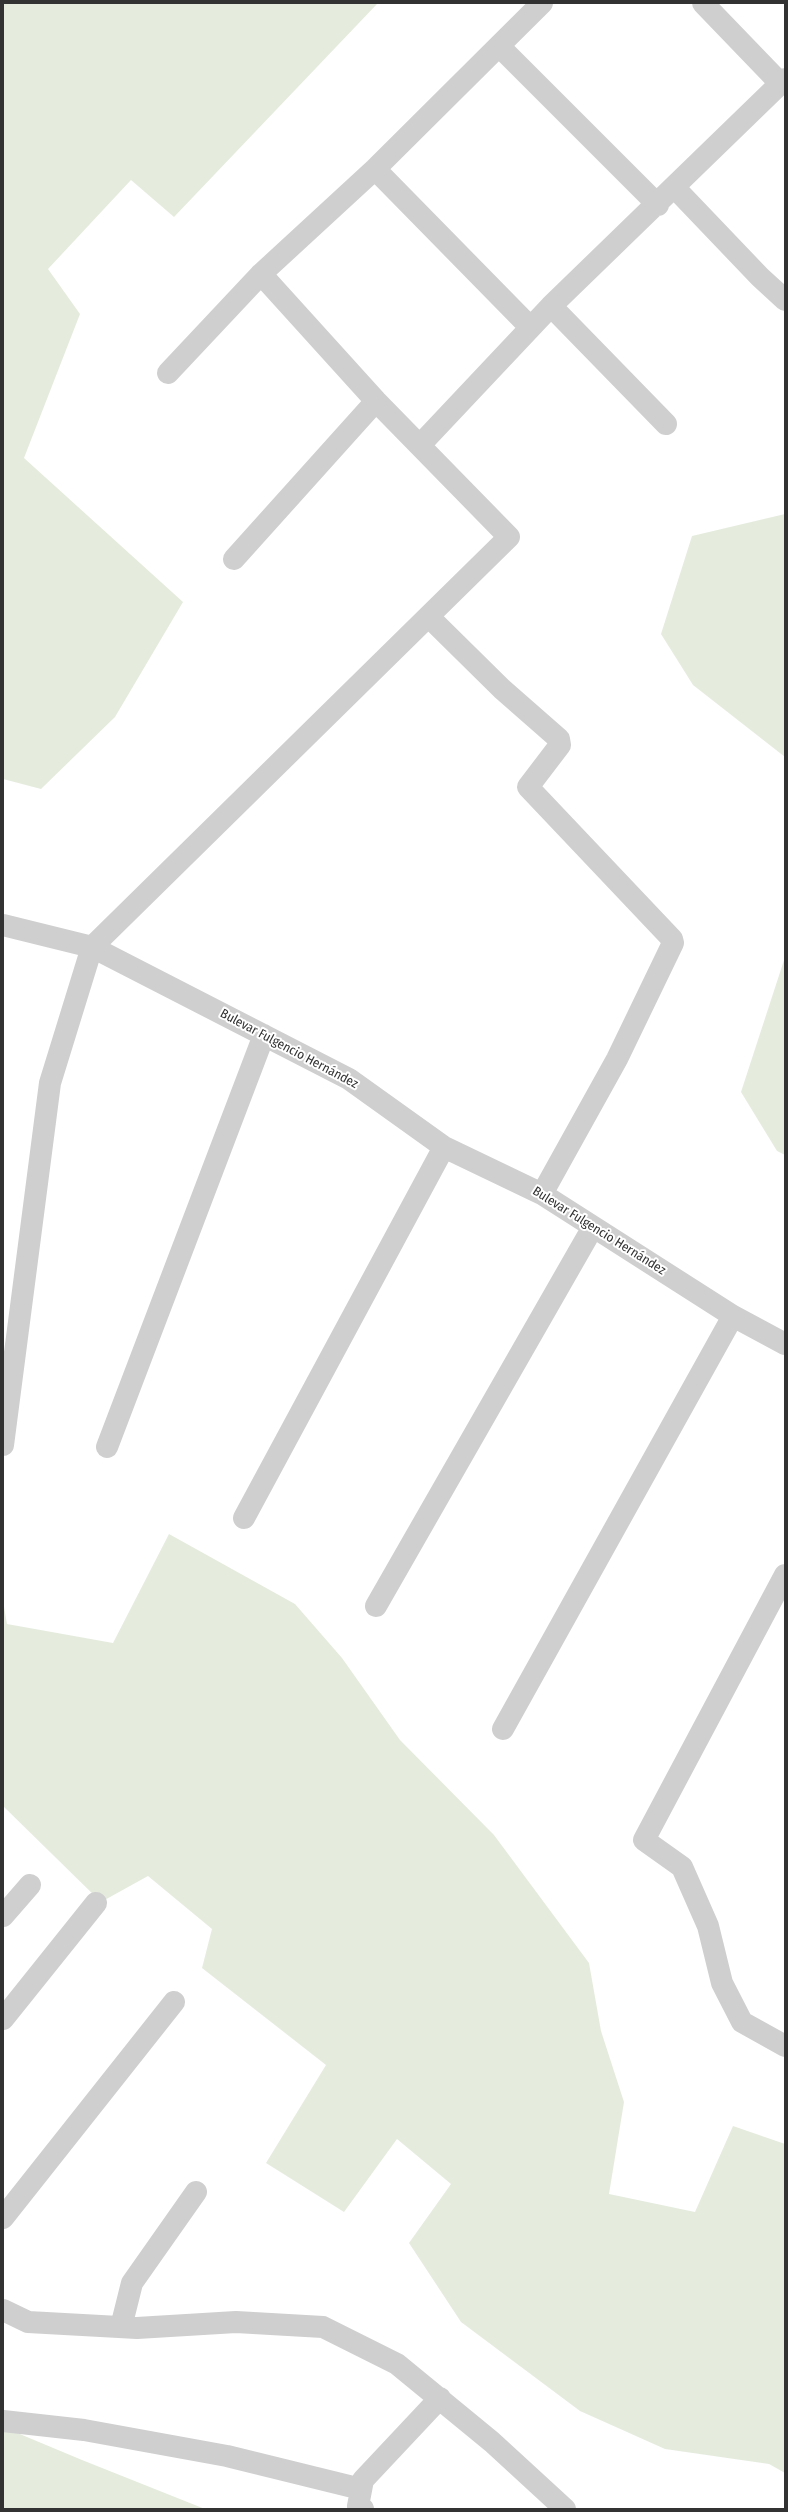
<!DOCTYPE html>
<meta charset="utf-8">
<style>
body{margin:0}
#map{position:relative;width:788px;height:2512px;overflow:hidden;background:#fff;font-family:"Fira Sans Condensed",sans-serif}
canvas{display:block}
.frame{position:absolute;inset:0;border:4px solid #323232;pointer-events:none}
</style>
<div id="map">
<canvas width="788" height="2512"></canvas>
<div class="frame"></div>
</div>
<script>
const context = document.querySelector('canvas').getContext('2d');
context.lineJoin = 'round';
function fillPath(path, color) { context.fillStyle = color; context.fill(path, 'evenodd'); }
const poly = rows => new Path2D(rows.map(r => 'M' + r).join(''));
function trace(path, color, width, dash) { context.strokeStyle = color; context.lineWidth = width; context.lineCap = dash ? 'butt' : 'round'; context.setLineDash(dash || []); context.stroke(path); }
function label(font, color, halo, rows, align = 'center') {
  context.font = font + ' "Fira Sans Condensed",sans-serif'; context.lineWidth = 4; context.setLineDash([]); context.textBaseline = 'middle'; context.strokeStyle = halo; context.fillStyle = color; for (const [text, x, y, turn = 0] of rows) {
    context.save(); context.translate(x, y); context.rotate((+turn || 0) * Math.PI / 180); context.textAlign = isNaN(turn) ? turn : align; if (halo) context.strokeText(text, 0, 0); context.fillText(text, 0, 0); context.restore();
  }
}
fillPath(poly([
 [3,3,378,3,174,217,131,180,48,269,80,314,24,458,183,602,115,717,41,789,3,779],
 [785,514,785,757,693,685,661,634,692,536],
 [785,957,785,1155,777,1151,741,1092],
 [169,1534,295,1604,342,1658,400,1740,494,1835,589,1963,601,2031,624,2102,609,2194,695,2212,733,2126,785,2144,785,2473,769,2464,665,2449,580,2411,461,2322,409,2243,451,2184,397,2139,344,2212,266,2163,326,2065,202,1968,212,1929,148,1876,101,1902,3,1806,3,1601,7,1624,113,1643],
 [3,2427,82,2460,205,2509,3,2509]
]), '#e5ecde');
trace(poly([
 [703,3,780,83],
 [500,47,658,205],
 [375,169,530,327],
 [674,187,760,277,785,300],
 [551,306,666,424],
 [168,373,261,274,375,169,542,3],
 [420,445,551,306,785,79],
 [234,559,376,401],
 [430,618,502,689,559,739,560,745,528,787,672,939,673,943,617,1059,542,1194],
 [3,925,92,947,349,1079,444,1147,542,1194,733,1316,785,1344],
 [3,1445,50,1083,92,947,509,537,376,401,261,274],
 [107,1447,264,1035],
 [244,1518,444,1147],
 [785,1575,644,1840,682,1867,708,1926,722,1983,742,2022,785,2046],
 [376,1606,593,1227],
 [503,1729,733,1316],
 [3,1916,30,1885],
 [3,2019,96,1903],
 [3,2218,174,2002],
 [3,2310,28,2322,137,2328,236,2322,323,2327,397,2364,492,2442,565,2509],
 [121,2327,132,2283,196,2192],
 [3,2421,84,2430,227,2456,361,2489],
 [363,2509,358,2506,363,2480,440,2398]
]), '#cfcfcf', 22);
label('13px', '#323232', '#fff', [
 ["Bulevar Fulgencio Hernández",289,1049,28],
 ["Bulevar Fulgencio Hernández",599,1231,32]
]);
</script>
